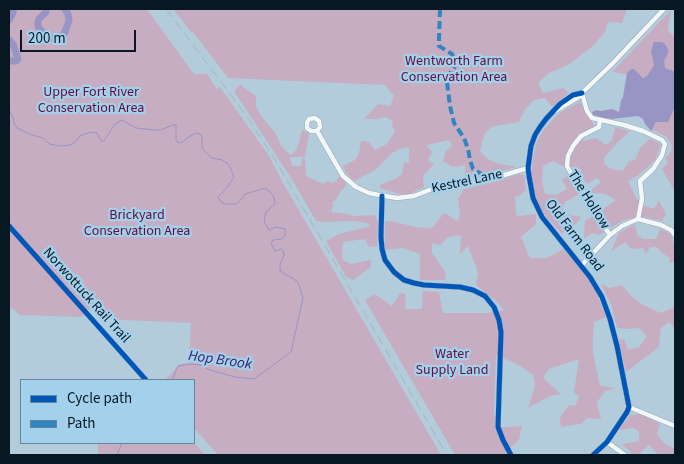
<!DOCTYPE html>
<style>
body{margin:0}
#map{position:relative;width:684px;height:464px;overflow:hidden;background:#b3ccdb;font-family:"Source Sans 3",sans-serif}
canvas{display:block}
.frame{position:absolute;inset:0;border:10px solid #071822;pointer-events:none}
.legend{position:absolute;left:20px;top:379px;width:175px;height:65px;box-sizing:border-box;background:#a3d0eb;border:1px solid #65869b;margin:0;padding:6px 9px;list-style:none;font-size:15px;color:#071822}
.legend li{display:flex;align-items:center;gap:10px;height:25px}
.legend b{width:25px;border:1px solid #65869b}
.scale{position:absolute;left:20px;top:30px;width:116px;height:22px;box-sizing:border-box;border:2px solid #071822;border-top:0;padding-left:6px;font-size:15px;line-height:18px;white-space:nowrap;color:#071822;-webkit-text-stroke:4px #a3d0eb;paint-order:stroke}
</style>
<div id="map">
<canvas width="684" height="464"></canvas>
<div class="frame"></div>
<ul class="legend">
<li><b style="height:6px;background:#0057b8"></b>Cycle path</li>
<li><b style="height:6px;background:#3185c0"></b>Path</li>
</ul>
<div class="scale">200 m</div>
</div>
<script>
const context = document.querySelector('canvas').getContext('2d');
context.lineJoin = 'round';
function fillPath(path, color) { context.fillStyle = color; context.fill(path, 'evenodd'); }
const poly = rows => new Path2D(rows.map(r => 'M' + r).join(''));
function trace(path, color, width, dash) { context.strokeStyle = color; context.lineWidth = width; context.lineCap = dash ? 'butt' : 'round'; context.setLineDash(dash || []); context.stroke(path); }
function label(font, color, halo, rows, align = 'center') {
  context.font = font + ' "Source Sans 3",sans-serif'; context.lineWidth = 4.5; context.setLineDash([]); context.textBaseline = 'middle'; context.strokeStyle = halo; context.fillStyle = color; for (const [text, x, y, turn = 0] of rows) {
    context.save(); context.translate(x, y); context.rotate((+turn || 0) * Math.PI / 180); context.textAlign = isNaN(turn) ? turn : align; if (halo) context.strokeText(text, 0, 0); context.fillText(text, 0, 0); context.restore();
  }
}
fillPath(poly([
 [9,9,147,9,194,74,207,74,217,89,220,87,269,156,282,181,441,455,218,455,194,428,194,380,165,380,180,364,189,363,191,323,101,319,91,308,81,317,20,315,9,306],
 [173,9,627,9,622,23,608,22,605,32,593,46,568,65,549,73,538,83,543,93,563,88,569,93,552,107,545,98,534,100,524,111,519,122,491,127,485,133,480,150,482,154,488,159,499,164,517,167,493,173,479,178,465,178,465,165,453,167,443,161,446,151,452,145,449,140,426,145,432,152,428,161,434,164,423,176,424,187,409,194,399,194,380,188,380,185,397,178,402,174,404,162,409,163,409,147,399,149,392,153,375,170,354,181,346,173,343,166,355,160,359,153,361,141,369,142,375,150,387,144,395,131,392,126,393,121,385,117,377,119,364,119,378,104,390,106,394,96,385,85,228,78,193,32,192,33],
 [671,10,668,31,675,37,675,192,662,169,668,162,665,159,671,152,672,148,671,143,667,137,650,129,657,79,612,72],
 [240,85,256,96,256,107,262,117,276,134,281,146,291,155,297,149,302,130,309,133,305,157,290,157,292,166,301,166,302,159,305,158,306,176,323,184,327,181,334,183,340,176,346,183,345,187,340,192,337,198,332,203,333,206,331,212,341,213,355,216,374,215,378,221,377,246,369,247,365,239,343,242,342,248,343,260,351,264,371,260,371,267,353,280,346,277,326,241,339,234,371,226,367,223,352,221,324,222,316,221,293,181,234,91],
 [580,102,595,127,581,133,583,141,596,138,606,145,612,140,615,127,630,131,619,141,604,158,605,165,612,169,623,171,629,161,635,160,640,148,650,139,661,144,655,160,639,175,628,181,636,198,645,206,654,209,659,201,666,214,662,221,644,217,624,220,599,235,592,233,584,238,585,221,616,200,605,194,592,193,592,189,601,182,597,178,587,184,581,177,581,169,572,167,564,167,553,161,543,166,542,182,545,194,556,195,567,189,562,180,568,175,579,187,581,193,565,202,563,208,566,214,581,217,576,224,562,234,545,215,535,197,531,175,533,158,536,144,542,132,554,118,563,111],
 [519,174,524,175,526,190,519,196,515,197,516,215,519,216,536,214,536,224,521,237,530,258,547,258,563,249,586,275,597,294,606,317,594,322,593,337,593,353,600,386,616,388,605,391,597,402,601,419,587,418,581,424,561,427,560,417,569,405,575,406,579,397,574,392,579,359,549,369,543,378,561,394,550,396,528,408,535,386,533,375,517,364,496,355,494,412,496,428,522,426,519,440,506,452,508,455,455,455,365,300,375,294,392,306,400,293,406,294,405,309,422,309,423,291,439,292,443,313,488,313,504,310,496,301,476,285,478,272,468,246,460,254,461,235,448,237,440,245,432,243,432,253,446,273,445,280,420,280,420,254,403,248,385,250,385,222,391,221,416,227,432,228,444,213,458,221,460,214,458,199,464,189,487,184],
 [635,224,637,235,643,239,656,239,660,229,671,234,675,249,675,255,674,261,669,263,670,258,662,253,657,247,650,247,646,254,643,248,631,249,626,242,611,251,619,233],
 [601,284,610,288,622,285,631,296,641,304,661,313,675,307,675,329,669,322,661,328,659,347,626,372,620,348,619,340,624,339,628,350,639,347,647,336,639,328,626,329,617,328,612,307],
 [642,414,660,424,657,434,665,444,675,449,675,455,658,455,649,445,638,455,634,455,622,444,639,441,639,431,633,428,619,430,630,415],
 [98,443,194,443,205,455,98,455]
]), '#c7adc2');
fillPath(poly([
 [654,42,662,42,665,44,668,49,668,53,664,61,665,68,675,72,675,107,668,122,657,122,655,123,652,130,651,131,645,124,643,119,638,116,612,119,603,118,593,115,592,112,597,110,600,111,612,109,619,112,621,100,623,97,627,73,632,69,634,69,643,78,647,76,653,67,654,65,651,51]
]), '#9894c4');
trace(poly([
 [9,110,13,117,14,123,17,128,32,135,43,138,49,144,60,146,70,145,74,143,80,136,90,132,97,133,101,141,104,141,115,124,122,120,136,128,154,130,160,130,173,125,176,125,176,140,178,143,182,142,192,135,196,133,200,134,202,137,202,147,204,151,212,158,222,160,227,163,230,167,234,177,226,189,218,197,221,202,225,204,236,204,239,202,245,194,262,189,267,189,274,197,275,203,274,205,266,212,264,221,269,230,276,227,285,229,285,235,282,239,273,240,271,243,275,251,281,249,283,250,284,255,280,264,280,271,292,278,298,282,303,298,291,352,254,379,235,377,210,370,201,365,190,364,178,366,172,380],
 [117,455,121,445,120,443]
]), '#9894c4', 1);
trace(poly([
 [46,9,46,12,39,19,38,22,38,26,42,32,58,41,64,34,69,21,68,14,65,9],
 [9,20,12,15,14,9],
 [9,40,13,44,18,59,16,61,9,61]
]), '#9894c4', 7);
const street = poly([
 [582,93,573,95,560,104,546,119,540,127,535,135,531,146,528,168,529,176,533,198,542,217,590,277,602,297,610,319,617,346,629,407,627,412,607,442,593,455],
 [555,111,579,97,582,93,613,63,664,9],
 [600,120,599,127,581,136,573,146,568,156,567,166,573,177,584,192,592,208,610,235],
 [317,131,320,127,319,121,315,118,309,119,307,123,307,128,311,131,317,131,343,176,356,187,369,193,379,195,397,198,414,196,442,185,449,183,477,183,528,168],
 [382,196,381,237,382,249,385,260,394,272,404,280,414,283,424,285,460,287,473,290,485,296,494,307,499,320,501,332,498,427,503,440,511,455],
 [638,219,661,225,671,230,675,235],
 [582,265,610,235,622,226,638,219,642,199,640,181,653,169,662,155,665,144,662,140,643,131,624,125,592,118,587,111,582,93],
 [629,407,675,426],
 [607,442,625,455]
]);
trace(street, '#92a6b1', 5.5);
trace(street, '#f4f7fa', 4.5);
trace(poly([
 [166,9,246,115,274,158,447,455]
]), '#acb2b6', 1, [10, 5]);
trace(poly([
 [440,9,439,39,439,46,452,54,456,63,454,68,451,71,447,82,450,106,454,123,464,138,468,149,470,160,473,169,483,175,492,175,496,178]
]), '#3185c0', 4, [8, 4]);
trace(poly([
 [582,93,573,95,560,104,546,119,540,127,535,135,531,146,528,168,529,176,533,198,542,217,590,277,602,297,610,319,617,346,629,407,627,412,607,442,593,455],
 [382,196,381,237,382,249,385,260,394,272,404,280,414,283,424,285,460,287,473,290,485,296,494,307,499,320,501,332,498,427,503,440,511,455],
 [9,226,146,380]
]), '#0057b8', 5);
label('14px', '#630e3a', '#a3d0eb', [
 ["Wentworth Farm",454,62],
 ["Conservation Area",454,78],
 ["Upper Fort River",91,93],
 ["Conservation Area",91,109],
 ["Brickyard",137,216],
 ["Conservation Area",137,232],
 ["Water",452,355],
 ["Supply Land",452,371]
]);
label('14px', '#071822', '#a3d0eb', [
 ["Kestrel Lane",467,182,-12],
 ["The Hollow",588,200,58],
 ["Old Farm Road",574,236,53],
 ["Norwottuck Rail Trail",86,296,48]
]);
label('italic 15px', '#371c66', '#a3d0eb', [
 ["Hop Brook",220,361,8]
]);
</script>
